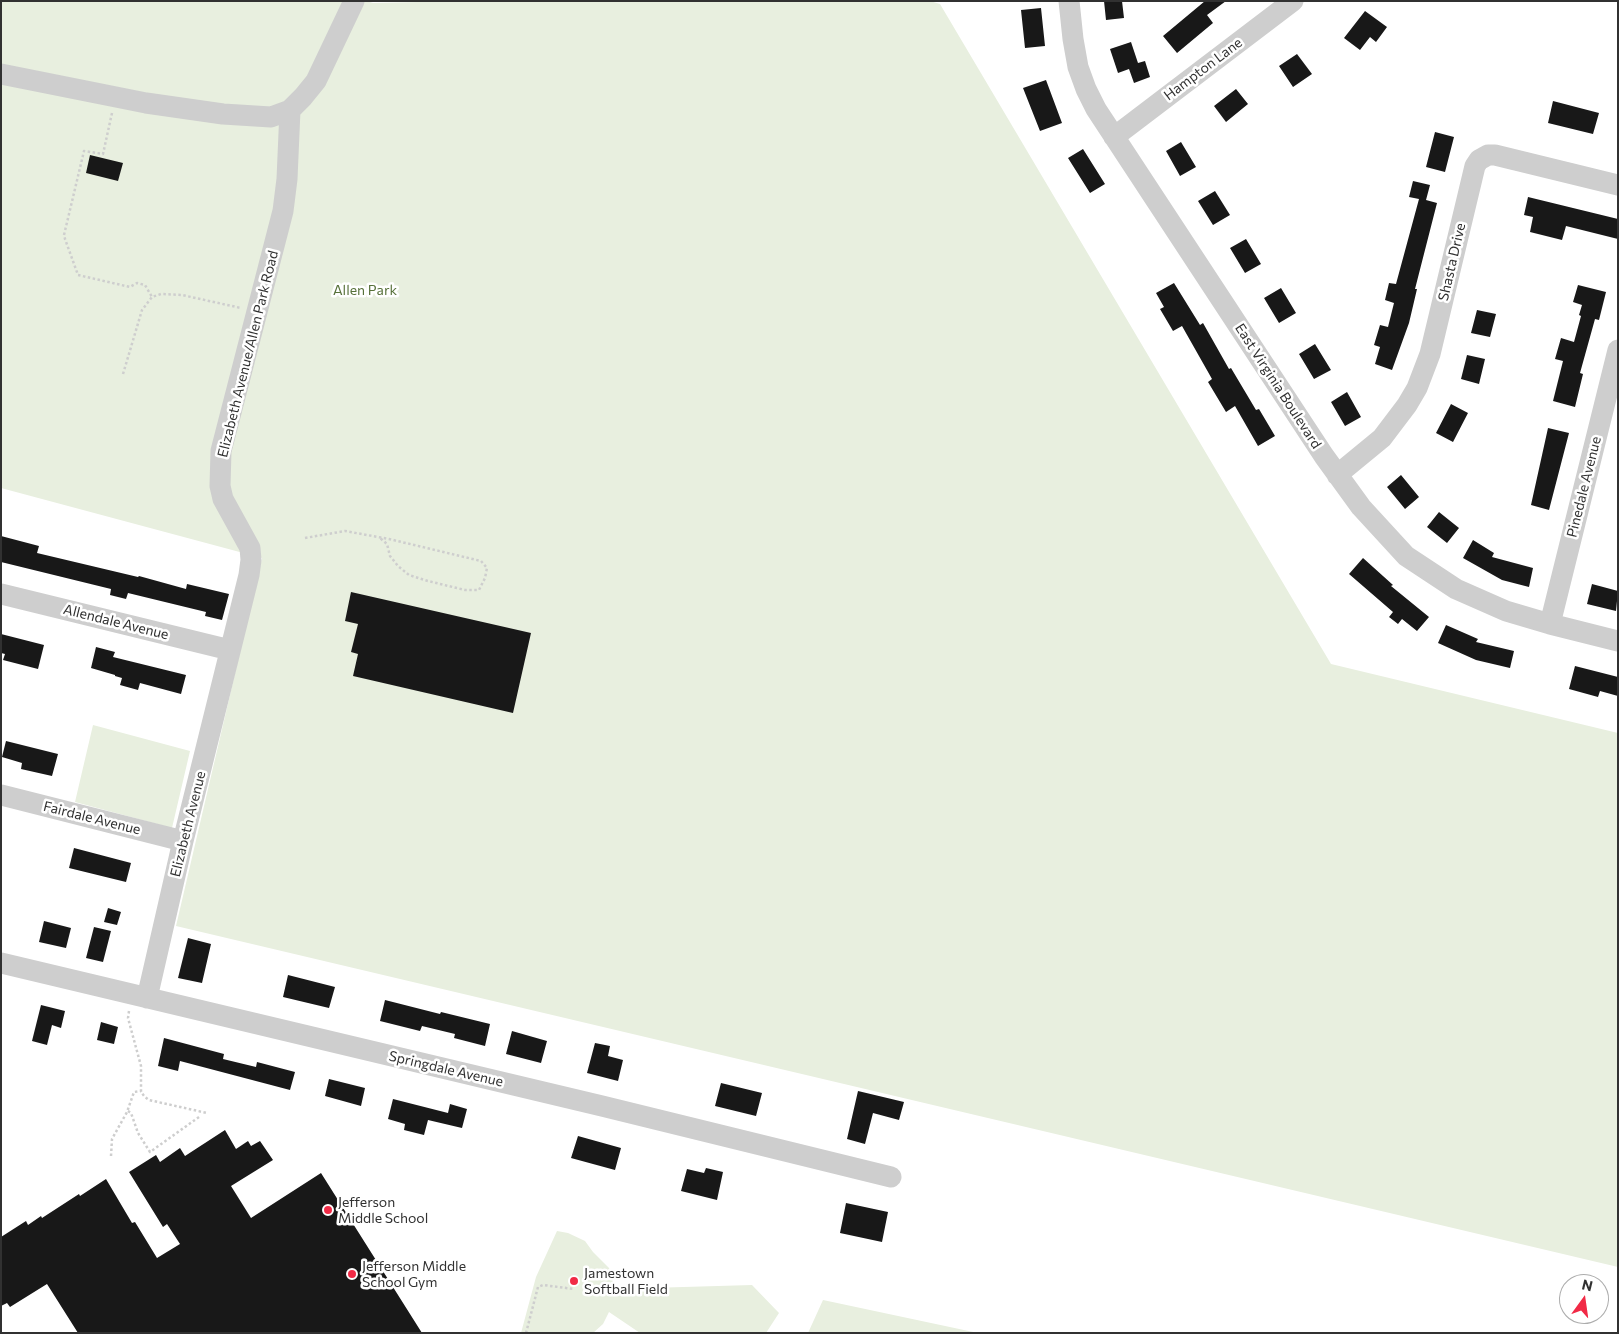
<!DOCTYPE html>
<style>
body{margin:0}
#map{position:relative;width:1619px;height:1334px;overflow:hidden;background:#fff;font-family:Commissioner,sans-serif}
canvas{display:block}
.frame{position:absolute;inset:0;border:2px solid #313131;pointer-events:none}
.north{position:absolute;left:1559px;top:1274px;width:50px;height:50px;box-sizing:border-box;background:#fff;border:1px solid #adadad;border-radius:50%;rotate:14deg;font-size:14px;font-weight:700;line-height:20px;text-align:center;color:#313131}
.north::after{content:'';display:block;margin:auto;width:18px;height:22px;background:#f12a46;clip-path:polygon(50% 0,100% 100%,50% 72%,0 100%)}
</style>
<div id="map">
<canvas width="1619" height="1334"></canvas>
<div class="frame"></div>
<div class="north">N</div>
</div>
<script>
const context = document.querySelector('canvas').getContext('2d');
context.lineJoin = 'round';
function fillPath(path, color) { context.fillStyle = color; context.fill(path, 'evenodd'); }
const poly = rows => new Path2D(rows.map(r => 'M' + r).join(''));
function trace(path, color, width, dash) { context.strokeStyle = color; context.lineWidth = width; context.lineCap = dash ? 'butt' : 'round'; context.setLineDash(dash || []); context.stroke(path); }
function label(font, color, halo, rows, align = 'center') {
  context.font = font + ' Commissioner,sans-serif'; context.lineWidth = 5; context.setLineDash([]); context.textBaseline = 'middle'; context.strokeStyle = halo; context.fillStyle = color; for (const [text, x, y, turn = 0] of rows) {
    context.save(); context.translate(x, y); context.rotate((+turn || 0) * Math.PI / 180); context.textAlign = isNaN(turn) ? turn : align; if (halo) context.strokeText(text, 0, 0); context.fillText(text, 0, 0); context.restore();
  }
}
fillPath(poly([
 [1,1,366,1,373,3,463,1,930,1,940,4,1331,664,1618,733,1618,1267,176,926,262,558,1,488],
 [93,725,190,751,172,828,75,802],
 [557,1231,568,1233,585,1241,593,1252,609,1268,615,1289,752,1285,779,1313,766,1333,640,1333,609,1312,603,1324,593,1333,521,1333,536,1277],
 [823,1300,978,1333,808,1333]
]), '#e8efdf');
fillPath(poly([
 [1104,1,1122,1,1124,18,1106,20],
 [1205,1,1226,1,1207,15,1213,23,1177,53,1163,36],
 [1041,8,1045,46,1025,48,1021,10],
 [1365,11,1387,27,1376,42,1370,37,1360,50,1344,38],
 [1131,42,1138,63,1145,61,1150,77,1134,83,1129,69,1118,73,1110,49],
 [1297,54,1312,74,1293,87,1279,66],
 [1046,80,1062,123,1040,131,1023,88],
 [1236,89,1248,104,1226,122,1214,106],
 [1553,101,1599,113,1593,134,1548,123],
 [1435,132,1454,137,1445,172,1426,167],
 [1181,142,1196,167,1180,176,1166,151],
 [1083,149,1105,184,1090,193,1068,158],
 [90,155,123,163,118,181,86,173],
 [1413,181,1430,185,1426,200,1437,203,1415,289,1417,289,1409,323,1392,370,1375,364,1380,347,1374,345,1380,325,1388,327,1394,303,1385,300,1389,283,1396,284,1419,199,1409,197],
 [1215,191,1230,215,1213,225,1198,201],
 [1528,197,1618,219,1618,239,1566,226,1562,240,1530,232,1533,217,1524,215],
 [1246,239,1261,264,1245,273,1230,248],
 [1174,283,1200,325,1203,323,1229,369,1231,368,1256,410,1259,409,1275,436,1258,446,1235,406,1226,412,1208,382,1212,379,1182,326,1173,331,1160,309,1164,307,1156,293],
 [1578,285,1606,292,1599,320,1595,319,1580,373,1583,374,1575,407,1553,401,1563,361,1555,359,1561,338,1574,342,1581,316,1579,315,1582,305,1573,302],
 [1281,288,1296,313,1279,323,1264,298],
 [1477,310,1496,314,1490,337,1471,333],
 [1315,344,1331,370,1314,379,1299,354],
 [1467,355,1485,359,1479,384,1461,379],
 [1347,392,1361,417,1345,426,1331,402],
 [1451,404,1468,413,1453,442,1436,433],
 [1548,428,1569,433,1549,510,1531,505],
 [1401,475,1419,497,1405,509,1387,487],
 [1439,512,1459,528,1447,543,1427,527],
 [1,536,39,546,37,553,138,577,139,576,186,589,187,584,229,594,222,620,205,616,206,612,128,593,126,599,110,595,111,589,1,562],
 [1473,540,1494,553,1492,557,1533,568,1529,587,1502,580,1463,558],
 [1363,558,1393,585,1391,586,1429,617,1417,631,1402,619,1398,624,1389,617,1393,612,1349,574],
 [1592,584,1618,591,1616,611,1587,604],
 [351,592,531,633,513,713,353,676,358,654,351,652,358,624,345,621],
 [1446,625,1478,639,1476,642,1514,651,1510,668,1476,660,1438,643],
 [1,634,44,645,38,669,3,660,5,654,1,653],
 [96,647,115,652,113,657,186,675,181,694,140,683,138,690,120,685,122,678,115,676,115,675,91,668],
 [1575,666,1618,677,1618,696,1600,691,1598,697,1569,689],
 [6,741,58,754,52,776,21,769,22,763,2,757],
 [74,848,131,863,126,882,69,868],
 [108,908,121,912,117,925,104,922],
 [44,921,71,928,66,948,39,942],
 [94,927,111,931,103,962,86,958],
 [188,938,211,944,202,983,178,978],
 [288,975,335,987,329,1008,283,997],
 [385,1000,440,1014,441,1012,490,1024,485,1046,454,1038,455,1034,422,1026,420,1031,380,1021],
 [41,1005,65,1011,61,1028,52,1025,47,1045,32,1041],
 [101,1022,118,1027,114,1044,97,1040],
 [512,1031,547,1041,541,1063,506,1054],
 [164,1038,224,1054,223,1059,256,1067,257,1062,295,1072,290,1090,180,1061,178,1071,158,1066],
 [595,1043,610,1046,608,1056,623,1060,618,1081,587,1073],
 [329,1079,365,1088,361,1106,325,1096],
 [721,1083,762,1093,756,1116,715,1106],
 [858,1091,904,1102,899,1120,873,1113,865,1144,847,1139],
 [393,1099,448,1113,450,1104,467,1109,462,1128,428,1120,424,1135,404,1130,405,1124,388,1119],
 [225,1130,236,1149,248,1141,251,1146,260,1141,273,1160,231,1186,251,1218,321,1173,422,1333,78,1333,47,1284,10,1307,7,1303,1,1306,1,1237,26,1221,28,1225,41,1216,42,1218,79,1194,80,1196,106,1179,132,1223,135,1222,157,1258,180,1244,167,1224,163,1227,129,1172,156,1155,160,1162,180,1148,185,1156],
 [578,1136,621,1148,615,1170,571,1158],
 [706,1168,723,1172,717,1200,681,1191,687,1169,704,1173],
 [846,1203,888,1212,882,1242,840,1233]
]), '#181818');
trace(poly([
 [112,113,103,154,84,151,64,235,65,239,78,275,130,287,137,283,145,285,152,297],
 [123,374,142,310,152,297,161,294,182,295,241,308],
 [305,538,345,531,389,539,481,561,487,568,485,578,479,590,465,590,428,581,409,575,398,566,390,556,387,544,380,538],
 [129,1011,128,1018,141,1066,141,1092,145,1097,149,1100,207,1113],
 [128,1111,131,1113,138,1133,150,1152,199,1117],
 [111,1156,112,1139,127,1112,134,1092,141,1091],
 [526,1333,538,1287,543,1285,574,1289]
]), '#cecece', 2.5, [2.5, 2.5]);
trace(poly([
 [1069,1,1073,39,1078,67,1086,89,1096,109,1324,456,1361,507,1406,556,1456,589,1506,611,1550,624,1618,641],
 [1,74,146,103,223,114,271,117,290,110,303,97,316,81,354,1],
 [1114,137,1293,1],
 [1337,475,1382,438,1407,405,1417,388,1430,354,1475,166,1479,160,1488,155,1495,155,1618,185],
 [1,594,230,650],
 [1550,624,1618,350],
 [1,795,183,841],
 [1,963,602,1106,891,1177],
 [147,998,183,841,249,575,251,560,250,548,223,499,220,486,221,451,283,211,287,179,290,110]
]), '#cecece', 21);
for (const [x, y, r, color] of [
 [328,1210,5,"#f12a46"],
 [352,1274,5,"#f12a46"],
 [574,1281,5,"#f12a46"]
]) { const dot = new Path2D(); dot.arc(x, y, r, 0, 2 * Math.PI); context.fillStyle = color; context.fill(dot); trace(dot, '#fff', 2); }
label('14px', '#313131', '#fff', [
 ["Hampton Lane",1203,69,-37],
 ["Shasta Drive",1452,262,-77],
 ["Elizabeth Avenue/Allen Park Road",248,354,-76],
 ["East Virginia Boulevard",1278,386,57],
 ["Pinedale Avenue",1584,487,-76],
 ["Allendale Avenue",116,622,14],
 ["Fairdale Avenue",92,818,14],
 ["Elizabeth Avenue",188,824,-76],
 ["Springdale Avenue",446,1069,13]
]);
label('14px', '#57713a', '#fff', [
 ["Allen Park",365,290]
]);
label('14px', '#313131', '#fff', [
 ["Jefferson",338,1202],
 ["Middle School",338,1218],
 ["Jefferson Middle",362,1266],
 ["School Gym",362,1282],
 ["Jamestown",584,1273],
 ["Softball Field",584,1289]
], 'left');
</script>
